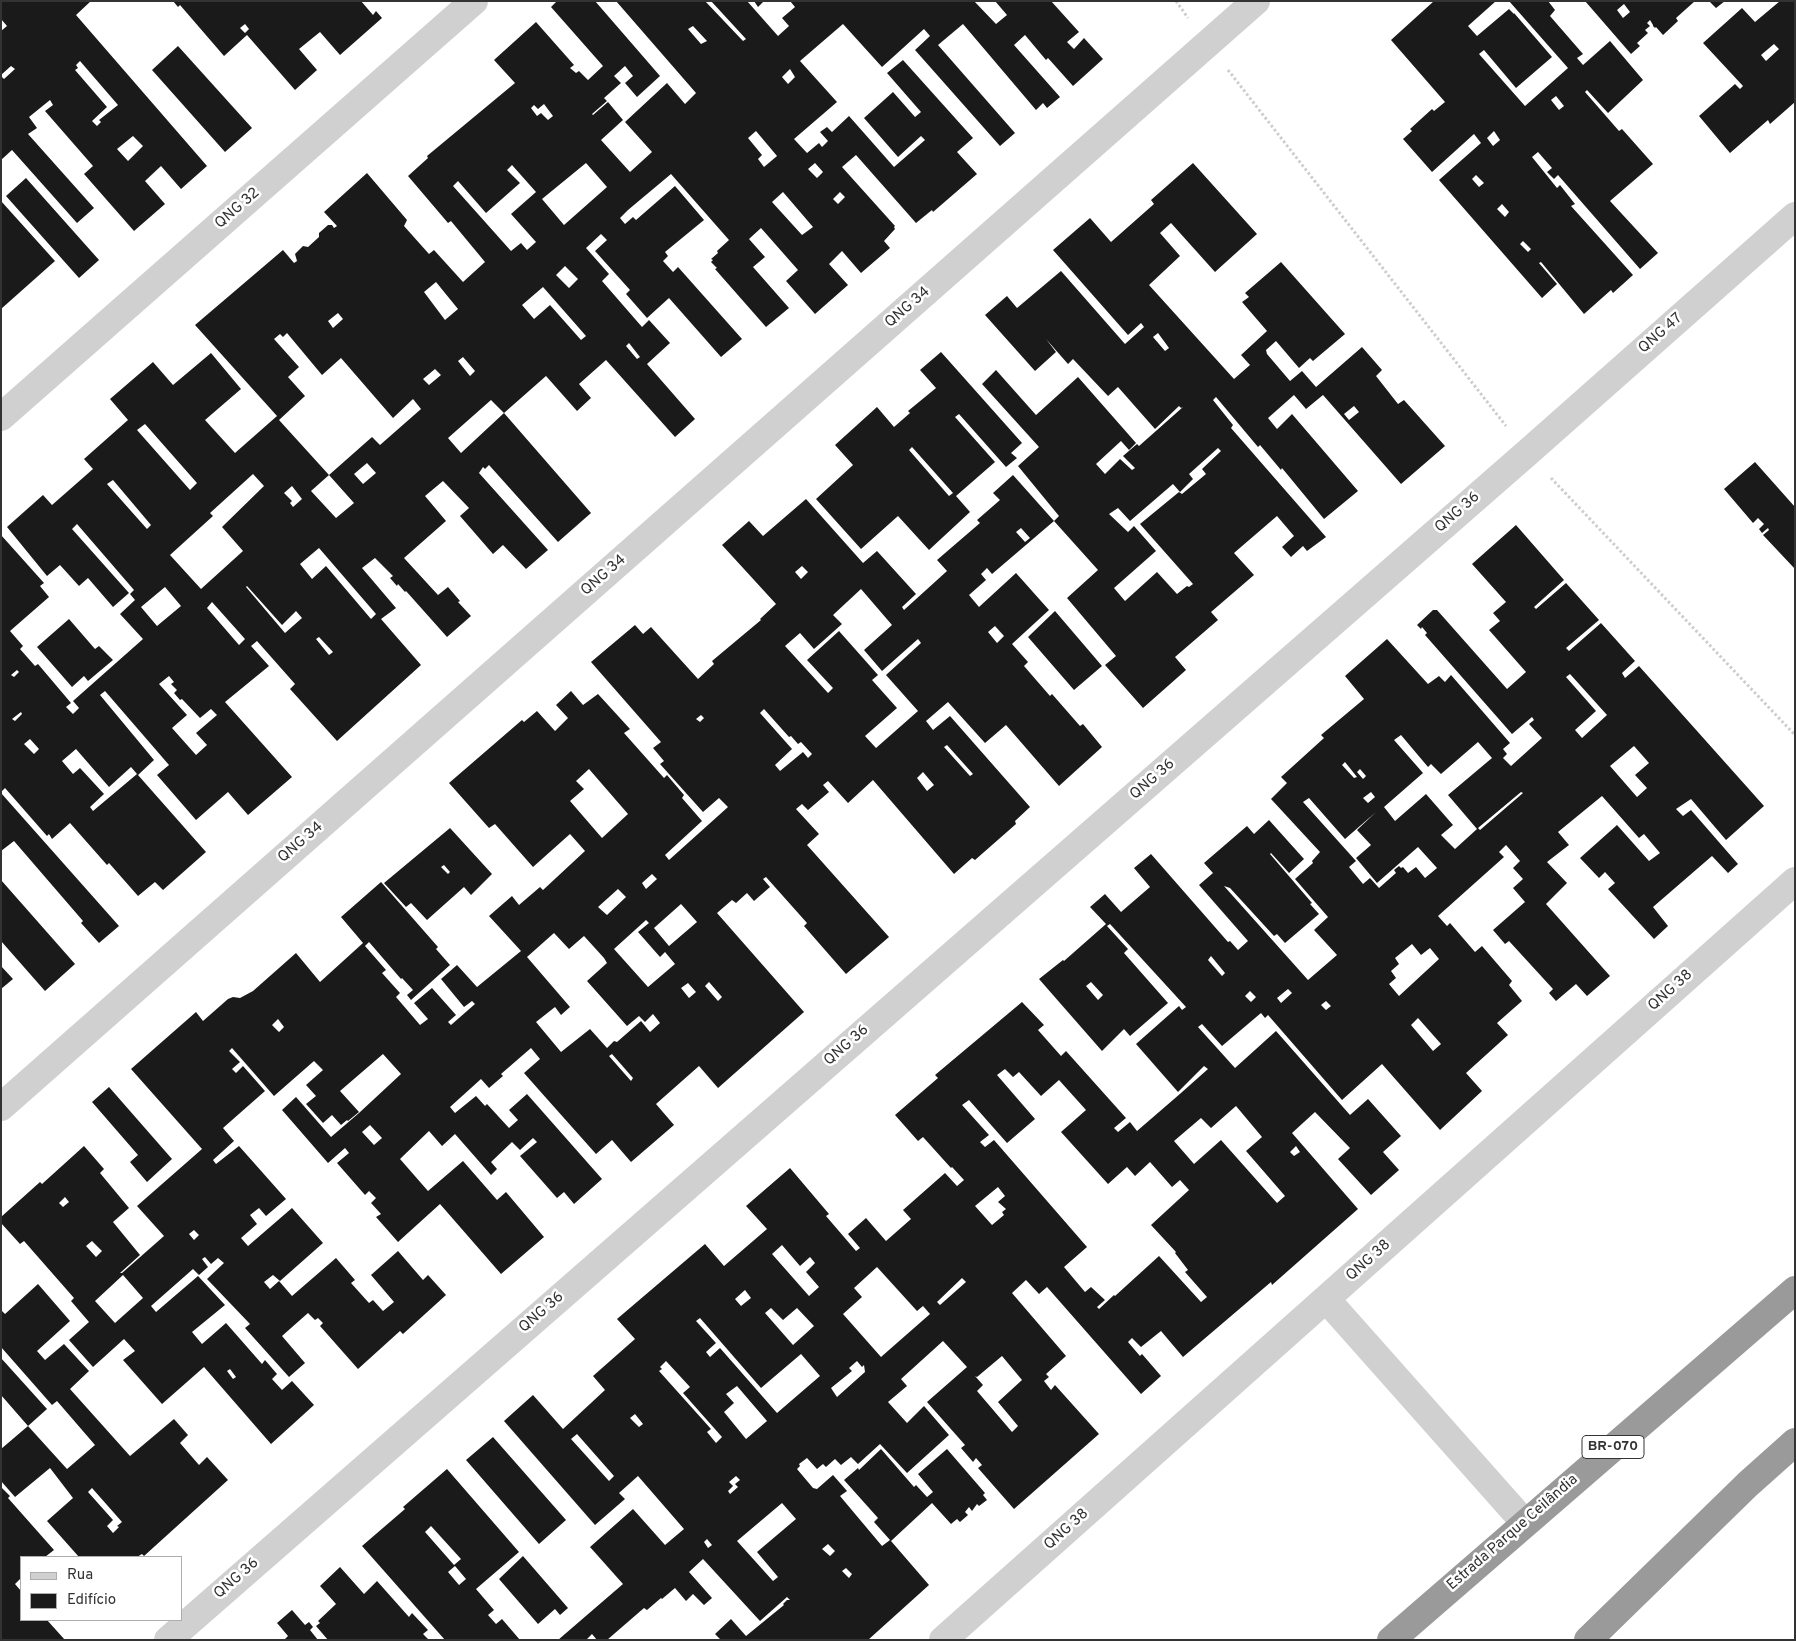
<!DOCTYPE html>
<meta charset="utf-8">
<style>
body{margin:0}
#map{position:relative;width:1796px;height:1641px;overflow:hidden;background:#fff;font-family:Overpass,sans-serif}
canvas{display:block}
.frame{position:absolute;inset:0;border:2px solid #333;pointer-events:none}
.legend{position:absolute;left:20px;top:1556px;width:162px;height:65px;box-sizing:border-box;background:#fff;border:1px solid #adadad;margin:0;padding:6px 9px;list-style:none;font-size:15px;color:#333}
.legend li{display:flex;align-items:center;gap:10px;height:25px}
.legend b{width:25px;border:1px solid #adadad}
</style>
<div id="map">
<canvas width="1796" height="1641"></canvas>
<div class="frame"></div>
<ul class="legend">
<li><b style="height:6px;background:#d0d0d0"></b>Rua</li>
<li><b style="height:14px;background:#1a1a1a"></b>Edifício</li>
</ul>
</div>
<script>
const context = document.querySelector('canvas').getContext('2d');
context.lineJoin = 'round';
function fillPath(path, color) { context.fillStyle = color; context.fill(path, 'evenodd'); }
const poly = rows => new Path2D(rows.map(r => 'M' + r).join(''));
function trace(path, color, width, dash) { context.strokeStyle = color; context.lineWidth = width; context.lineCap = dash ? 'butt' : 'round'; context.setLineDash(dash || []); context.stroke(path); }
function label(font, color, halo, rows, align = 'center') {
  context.font = font + ' Overpass,sans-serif'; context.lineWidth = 5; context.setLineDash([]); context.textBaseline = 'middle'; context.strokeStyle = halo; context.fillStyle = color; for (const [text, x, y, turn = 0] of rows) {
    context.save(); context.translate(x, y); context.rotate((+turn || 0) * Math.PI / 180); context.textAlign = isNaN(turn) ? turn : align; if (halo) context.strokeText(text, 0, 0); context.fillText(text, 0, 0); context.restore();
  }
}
fillPath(poly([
 [1,1,91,1,76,15,207,166,181,189,161,166,145,181,165,204,134,231,84,174,93,166,45,111,53,105,50,100,29,117,37,128,28,134,94,208,77,223,12,150,1,160,1,76,4,79,15,69,11,66,1,75,1,31,7,26,1,19],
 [80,61,118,105,99,120,101,122,97,126,92,121,107,107,75,70,78,68,76,65],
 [133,136,143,146,128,161,117,149],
 [173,1,361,1,373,15,376,11,382,18,340,55,320,32,299,49,317,70,295,90,247,35,224,56,180,5,178,7],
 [245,24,249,29,245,33,240,28],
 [557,1,595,1,660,76,637,97,625,83,633,76,625,66,614,76,621,83,604,98,607,101,592,114,593,115,608,102,623,120,601,140,630,172,652,152,625,122,667,83,685,104,696,93,616,1,705,1,743,41,746,39,711,1,747,1,778,36,789,26,782,18,795,7,790,1,974,1,996,24,1007,15,995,1,1051,1,1079,32,1067,42,1074,49,1084,38,1103,59,1073,86,1048,58,1046,60,1025,35,1014,45,1060,97,1047,108,1043,103,1036,110,963,24,938,45,1015,133,1000,146,915,50,930,36,924,29,882,67,843,24,800,61,837,102,794,139,807,153,819,143,822,147,828,141,820,132,827,127,832,132,849,116,894,167,925,140,921,136,898,157,864,118,893,92,915,117,921,112,887,73,903,60,973,138,957,152,977,174,933,212,932,210,916,223,856,155,842,167,895,226,894,227,895,229,884,241,890,248,861,273,842,251,829,264,848,285,815,314,786,281,798,270,761,228,749,239,765,257,753,267,789,308,766,327,715,269,717,268,711,262,713,260,711,259,718,253,717,251,729,240,671,174,628,210,620,218,625,224,633,217,636,220,675,186,704,220,665,252,668,256,663,261,673,272,678,267,742,339,721,357,669,298,647,318,626,294,630,290,595,251,607,240,601,234,586,248,609,274,602,281,642,327,649,320,670,343,647,364,695,419,675,437,606,360,579,384,591,398,577,411,546,376,504,413,491,400,448,438,461,453,504,413,591,513,558,542,489,465,485,469,483,467,479,473,548,550,526,569,503,545,493,554,460,516,469,508,443,481,425,496,446,521,404,558,438,595,448,587,460,601,458,602,471,616,447,637,406,591,405,592,398,584,397,586,390,578,393,576,375,558,362,568,396,608,381,619,421,665,337,741,290,689,295,684,257,641,251,646,269,666,225,702,292,777,248,815,228,792,196,820,157,775,169,765,105,691,100,695,154,760,138,775,206,852,163,890,155,882,138,896,109,863,107,865,70,823,52,839,49,834,47,836,5,788,1,792,1,535,44,583,40,586,49,597,10,631,23,646,20,649,35,666,38,664,71,703,66,707,73,714,79,708,73,701,143,639,120,614,135,600,130,594,134,590,77,524,72,529,129,593,113,607,88,578,79,586,60,565,47,576,7,527,43,495,52,505,93,469,84,459,128,420,110,399,153,362,173,385,211,353,241,389,205,420,235,453,277,416,195,325,283,250,294,263,297,261,295,254,303,246,308,247,319,237,319,233,328,225,332,225,334,228,337,226,324,212,367,173,407,220,404,226,429,254,434,250,463,282,485,262,451,221,448,223,408,176,428,158,427,156,515,83,494,60,536,22,574,65,570,68,576,73,579,71,588,80,603,66,551,7],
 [693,26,707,41,701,44,688,29],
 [790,69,795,77,788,84,782,77],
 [544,104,553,116,548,120,541,113,537,116,531,108,534,105,538,109],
 [756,131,777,156,764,167,758,159,762,155,748,138],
 [586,163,607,187,564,225,542,199],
 [815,163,823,172,817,178,808,169],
 [512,165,536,192,511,214,536,242,527,250,521,243,511,251,453,186,458,181,486,213,520,183,507,170],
 [783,192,813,227,802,235,772,202],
 [840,192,845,197,838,204,833,199],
 [565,266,578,279,569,288,556,275],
 [436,282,458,309,445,320,424,292],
 [543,287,586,336,581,340,550,305,534,319,522,305],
 [338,313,343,319,333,328,328,321],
 [287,333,322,375,341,358,393,418,413,399,421,409,380,445,372,437,329,475,354,503,336,518,311,491,329,475,279,420,305,396,288,377,299,367,274,339,280,334,283,337],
 [629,343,640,357,637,359,626,346],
 [463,357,475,371,470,376,458,361],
 [435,369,441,375,429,385,423,379],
 [145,424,197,483,190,490,137,430],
 [367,463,376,473,363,484,354,474],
 [253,474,264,486,222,527,243,551,201,589,170,555,213,516,210,513],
 [113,480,151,525,147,529,107,484],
 [292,486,302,499,293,507,290,503,292,501,284,493],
 [319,548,376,614,371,619,326,566,312,579,300,564],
 [247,586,282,625,296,611,302,618,285,633,246,587],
 [165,587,181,606,157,626,141,607],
 [212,602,245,639,239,645,207,608],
 [319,637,333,652,329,655,316,639],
 [17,670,19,672,14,677,11,675],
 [169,676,174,682,171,684,177,690,174,693,180,700,182,699,200,718,211,709,217,715,196,733,207,745,196,755,172,728,187,715,159,684],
 [21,712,22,714,15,721,12,719],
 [30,739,39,749,34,754,24,744],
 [76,749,109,787,131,767,137,774,93,811,90,807,104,794,80,768,73,774,62,761],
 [754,1,764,1,758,7],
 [1434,1,1496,1,1468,26,1477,36,1509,9,1514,14,1514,13,1552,57,1516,88,1484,50,1479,54,1525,106,1568,68,1509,1,1548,1,1555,10,1550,16,1583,54,1577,58,1583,65,1610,41,1643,80,1608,113,1587,90,1585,92,1619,131,1622,129,1653,164,1610,201,1658,253,1640,269,1558,175,1554,179,1547,172,1552,168,1538,152,1532,157,1557,188,1560,185,1575,204,1571,206,1633,275,1613,293,1611,290,1584,314,1541,262,1539,263,1557,284,1542,298,1439,180,1481,143,1474,134,1432,172,1403,139,1412,131,1410,129,1432,109,1434,111,1445,102,1391,40],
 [1556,96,1564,106,1559,110,1551,100],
 [1494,131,1500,140,1493,146,1487,138],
 [1476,175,1484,183,1479,187,1472,179],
 [1502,204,1509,212,1505,217,1497,209],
 [1523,241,1531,249,1528,252,1520,244],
 [1585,1,1695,1,1676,18,1678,21,1663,35,1656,27,1655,28,1653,26,1653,25,1650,20,1647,23,1650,26,1645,30,1648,33,1637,43,1640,46,1631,54],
 [1624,4,1630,12,1623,18,1617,10],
 [1709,1,1725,1,1716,8],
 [1780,1,1795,1,1795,102,1770,124,1768,120,1730,153,1699,116,1735,84,1740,89,1743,86,1703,43,1742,8,1755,22],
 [1774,44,1779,49,1766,61,1761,55],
 [178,46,252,128,225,152,152,70],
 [1193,163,1257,234,1215,272,1171,223,1160,233,1180,256,1149,285,1234,379,1250,365,1241,355,1267,331,1242,302,1249,297,1245,293,1281,262,1345,334,1313,361,1310,358,1299,368,1276,341,1266,350,1267,354,1290,381,1302,371,1316,387,1362,347,1382,370,1376,376,1398,404,1404,400,1445,446,1401,484,1323,395,1306,409,1294,395,1268,418,1277,429,1292,414,1358,491,1324,519,1282,468,1281,470,1260,445,1258,447,1216,397,1213,400,1233,425,1231,428,1326,537,1307,551,1303,546,1291,557,1282,547,1294,536,1277,516,1234,553,1254,575,1211,612,1218,620,1175,657,1186,670,1143,708,1105,665,1116,656,1067,598,1098,570,1054,521,1059,516,1018,466,1039,447,982,384,996,370,1036,415,1078,377,1136,443,1129,450,1121,441,1096,464,1105,474,1120,459,1132,470,1135,468,1123,456,1137,444,1139,446,1183,407,1181,408,1179,406,1155,429,1118,387,1108,396,1073,359,1068,364,1046,339,1056,352,1035,371,985,315,1007,296,1017,308,1061,271,1125,344,1144,327,1141,323,1128,335,1053,250,1090,218,1111,242,1154,204,1151,200],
 [1158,333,1169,348,1165,351,1153,337],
 [1354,406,1359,412,1349,420,1344,414],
 [1218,448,1221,451,1202,469,1206,474,1182,494,1179,492,1140,524,1193,584,1189,587,1187,586,1177,594,1157,572,1125,601,1114,588,1156,551,1134,526,1128,532,1109,514,1118,508,1130,521,1173,484,1180,492,1193,479,1189,474],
 [26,178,99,260,79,278,6,196],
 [1,201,55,261,1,309],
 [941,352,1022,443,1011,453,1017,458,1006,467,959,414,955,417,995,462,956,496,970,512,929,550,898,516,861,549,816,499,853,465,835,445,877,407,894,427,910,413,908,411,936,388,920,370],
 [912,447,953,493,949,496,909,450],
 [1755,462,1795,507,1795,569,1763,535,1769,530,1768,528,1762,533,1759,529,1764,524,1758,518,1753,523,1724,489],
 [1013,475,1054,521,992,574,987,568,981,574,986,580,969,595,979,607,1016,573,1049,610,1012,644,1028,662,1024,666,1050,696,1052,694,1080,726,1083,724,1102,747,1059,786,1006,725,985,743,948,702,926,721,933,730,950,716,1030,807,1015,821,1016,824,975,860,972,858,954,874,873,780,848,803,828,781,823,785,829,792,808,810,802,804,796,809,819,834,807,845,889,937,846,974,804,926,807,923,766,877,763,879,770,887,754,901,747,893,736,903,732,900,717,913,804,1012,718,1088,699,1066,656,1104,674,1125,631,1162,612,1140,596,1154,539,1090,524,1073,540,1059,531,1048,501,1074,503,1076,489,1088,481,1079,450,1107,455,1113,476,1096,485,1106,487,1104,509,1128,518,1120,509,1110,527,1094,602,1179,574,1204,564,1192,557,1198,520,1156,537,1142,533,1138,520,1150,512,1142,491,1162,497,1169,491,1175,455,1134,442,1146,429,1131,400,1159,428,1191,463,1161,497,1200,506,1192,544,1237,501,1274,440,1204,398,1242,376,1217,381,1214,371,1203,376,1198,369,1191,365,1195,337,1163,349,1153,345,1148,328,1163,282,1110,296,1097,331,1137,359,1113,401,1074,383,1054,340,1091,359,1112,348,1121,347,1120,341,1125,332,1115,323,1123,306,1104,316,1096,306,1085,323,1070,314,1061,274,1096,232,1048,229,1051,240,1062,232,1069,236,1073,243,1066,265,1091,223,1128,234,1141,213,1160,216,1164,239,1146,286,1199,266,1216,259,1208,250,1215,257,1224,241,1238,248,1246,292,1208,323,1243,280,1281,273,1275,264,1282,270,1289,279,1281,292,1296,336,1258,355,1280,351,1283,369,1303,373,1300,383,1311,394,1302,371,1275,398,1251,423,1280,428,1275,446,1295,403,1334,400,1331,358,1369,320,1326,323,1323,318,1318,315,1320,308,1313,282,1336,305,1363,289,1377,245,1328,250,1324,207,1279,224,1263,218,1258,211,1264,205,1257,202,1259,208,1267,199,1275,193,1269,151,1306,156,1312,198,1276,225,1305,192,1332,202,1344,226,1323,262,1364,265,1360,277,1374,272,1379,282,1390,292,1381,314,1405,271,1444,204,1367,162,1404,123,1360,135,1351,124,1339,93,1367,69,1340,89,1322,71,1301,74,1298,24,1241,20,1244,1,1223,1,1217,40,1182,42,1184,84,1146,104,1169,100,1173,129,1208,113,1222,140,1255,120,1273,122,1273,164,1236,137,1206,202,1149,131,1069,196,1012,203,1021,228,999,233,997,240,998,253,991,296,953,320,982,363,943,341,917,381,882,438,947,436,949,450,965,411,1000,407,995,413,990,402,978,401,979,369,942,365,946,386,970,382,973,400,993,396,997,420,1025,428,1019,414,1003,432,988,456,1015,448,1022,451,1025,475,1004,472,1001,464,1007,441,979,457,965,477,987,521,951,489,916,512,896,519,905,540,887,543,890,585,851,570,834,533,867,495,824,489,828,449,783,522,720,524,722,537,711,555,731,568,718,556,705,571,691,583,705,598,694,630,729,624,733,664,778,667,775,684,795,682,798,702,821,665,855,669,860,728,807,719,798,703,812,660,764,664,761,653,748,661,742,591,662,635,625,643,634,651,627,698,679,714,664,712,661,761,620,760,619,776,604,722,545,749,521,763,536,806,499,863,563,877,551,916,594,902,607,904,610,947,571,937,560,980,523,977,520,1000,500,993,493],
 [1021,528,1030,538,1025,542,1016,532],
 [802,566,808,572,801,579,795,572],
 [861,589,892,625,864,650,882,671,918,639,921,643,886,675,918,711,876,748,865,736,897,708,872,680,878,675,839,631,807,660,833,688,828,693,785,646,800,633,814,649,842,624,833,615],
 [995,626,1004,636,997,643,988,632],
 [764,709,789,737,791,736,798,744,801,742,812,754,808,758,803,752,780,771,775,765,792,749,760,713],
 [701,715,704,718,700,722,696,719],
 [947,745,973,774,970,776,944,747],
 [589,769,628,814,602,838,570,801,584,789,576,781],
 [923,772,934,785,927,791,917,778],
 [652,874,657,879,646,889,642,883],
 [618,889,626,897,607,915,598,907],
 [681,904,697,922,669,946,654,928],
 [646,920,649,923,638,932,660,957,665,952,675,964,648,987,614,949],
 [554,933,569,949,584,936,604,958,607,963,587,981,627,1026,639,1016,645,1022,653,1014,660,1023,650,1032,641,1021,617,1042,614,1041,607,1048,590,1029,561,1052,536,1022,555,1007,561,1015,570,1007,527,957],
 [709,982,722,997,718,1001,705,986],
 [688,983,696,992,689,998,681,988],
 [278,1019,284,1027,279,1032,272,1025],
 [612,1054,633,1078,631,1081,609,1056],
 [370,1125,382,1138,374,1145,362,1132],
 [65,1197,69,1202,63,1207,59,1203],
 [194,1230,199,1235,194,1240,189,1234],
 [92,1241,102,1251,96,1257,86,1246],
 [123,1275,143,1298,115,1323,95,1301],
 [230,1369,236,1377,233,1379,227,1371],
 [1516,525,1564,580,1534,607,1536,609,1566,583,1599,620,1566,648,1569,651,1601,623,1635,661,1622,673,1625,678,1639,666,1764,806,1726,840,1691,799,1676,809,1683,816,1691,810,1738,864,1728,873,1712,856,1653,907,1668,926,1654,939,1608,889,1615,883,1605,872,1599,878,1580,858,1617,825,1649,861,1660,853,1644,834,1639,838,1602,796,1558,832,1569,845,1547,862,1567,883,1546,904,1610,976,1587,996,1576,984,1556,1001,1549,993,1553,989,1509,941,1505,944,1493,930,1525,902,1513,888,1523,879,1513,868,1520,861,1506,845,1499,852,1504,857,1438,916,1447,926,1450,923,1475,952,1482,946,1512,981,1509,985,1522,1001,1497,1023,1508,1035,1466,1073,1482,1091,1440,1130,1382,1064,1342,1100,1268,1015,1265,1018,1261,1013,1222,1046,1202,1024,1198,1027,1235,1068,1276,1031,1350,1115,1368,1099,1401,1136,1383,1152,1399,1170,1371,1195,1338,1159,1350,1148,1315,1112,1292,1133,1358,1209,1272,1285,1271,1282,1183,1357,1161,1331,1141,1347,1132,1338,1128,1342,1140,1356,1142,1354,1161,1376,1141,1394,1047,1287,1039,1294,1026,1280,1012,1293,1066,1356,1046,1374,1049,1377,1044,1381,1051,1390,1055,1385,1099,1434,1014,1509,978,1468,982,1465,976,1458,973,1462,961,1448,965,1445,927,1402,967,1367,943,1341,901,1379,907,1386,888,1402,907,1423,924,1406,949,1435,907,1473,880,1444,858,1464,851,1457,841,1465,835,1459,826,1467,823,1464,817,1469,807,1458,799,1464,800,1466,797,1469,813,1488,817,1489,833,1475,847,1491,840,1496,882,1546,890,1540,874,1522,878,1518,844,1480,858,1468,859,1470,881,1449,914,1487,916,1485,927,1497,933,1492,918,1474,947,1449,985,1493,983,1495,987,1500,979,1506,977,1504,972,1511,969,1507,965,1512,968,1515,960,1522,957,1519,951,1524,932,1503,891,1541,929,1585,868,1640,721,1640,715,1634,731,1619,746,1636,784,1605,783,1604,787,1600,790,1600,787,1597,760,1621,703,1559,689,1572,712,1598,704,1605,693,1594,686,1601,675,1588,662,1599,661,1598,647,1610,644,1608,607,1640,597,1640,592,1634,586,1640,558,1640,623,1584,590,1547,633,1509,665,1545,684,1529,638,1476,619,1493,625,1499,595,1525,504,1421,533,1395,563,1429,605,1390,593,1376,635,1339,617,1319,705,1244,724,1266,767,1229,746,1206,790,1168,829,1214,826,1216,856,1251,860,1248,848,1234,866,1218,886,1241,911,1219,903,1210,945,1173,957,1186,964,1180,952,1167,951,1168,923,1137,918,1141,895,1115,938,1078,935,1075,1022,1002,1044,1025,1038,1030,1061,1056,1066,1051,1126,1118,1114,1128,1118,1132,1130,1122,1137,1131,1181,1093,1208,1069,1204,1066,1178,1092,1136,1044,1179,1006,1182,1010,1186,1007,1110,924,1107,926,1128,949,1124,953,1168,1003,1130,1036,1124,1029,1102,1051,1039,979,1063,960,1064,961,1106,924,1090,907,1105,894,1121,912,1150,887,1134,868,1151,854,1228,942,1230,941,1238,950,1248,941,1199,885,1213,873,1204,863,1247,826,1254,834,1269,820,1304,859,1289,873,1271,853,1270,854,1312,903,1310,904,1319,914,1285,943,1277,934,1274,936,1230,888,1224,886,1308,980,1337,955,1314,930,1328,917,1295,879,1313,863,1312,861,1320,852,1271,799,1287,783,1281,777,1324,738,1321,735,1364,699,1345,676,1387,639,1428,684,1439,676,1445,682,1451,675,1510,743,1503,749,1507,754,1503,758,1511,766,1542,738,1529,724,1534,720,1532,717,1512,734,1425,635,1427,633,1422,627,1421,629,1417,625,1433,610,1437,610,1507,689,1526,672,1489,630,1500,621,1493,613,1506,602,1472,564],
 [1570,674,1607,715,1582,738,1575,730,1596,711,1566,677],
 [1401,735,1428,767,1431,764,1441,774,1478,742,1492,758,1448,795,1477,829,1455,849,1441,835,1453,825,1426,794,1395,821,1384,807,1423,773,1394,740],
 [1634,746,1649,763,1635,775,1647,788,1637,797,1610,766],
 [1345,762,1357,777,1354,778,1342,765],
 [1360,769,1366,776,1363,779,1357,772],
 [1371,792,1375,797,1368,803,1363,798],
 [1521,792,1523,793,1480,830,1478,828],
 [1309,798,1345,839,1376,812,1357,830,1371,845,1356,858,1377,883,1418,847,1437,868,1425,878,1416,867,1408,873,1403,867,1401,868,1399,866,1394,870,1396,873,1379,888,1370,878,1363,884,1349,867,1356,861,1303,802],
 [1412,944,1421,955,1430,948,1439,959,1399,996,1389,984,1396,978,1391,971,1399,964,1395,958],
 [1211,956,1225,973,1222,976,1208,960],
 [1091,982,1103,995,1098,1000,1086,986],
 [1288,989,1292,993,1281,1003,1277,998],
 [1250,991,1256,997,1251,1002,1245,996],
 [1326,1001,1331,1006,1326,1010,1321,1005],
 [1418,1018,1441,1044,1433,1051,1411,1025],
 [1005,1069,1013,1077,1019,1072,1041,1096,1059,1080,1086,1110,1061,1132,1108,1184,1127,1167,1135,1176,1150,1162,1172,1187,1180,1180,1189,1190,1151,1225,1176,1252,1175,1253,1188,1270,1185,1272,1207,1297,1201,1302,1159,1256,1115,1296,1114,1295,1099,1309,1097,1307,1105,1300,1091,1287,1085,1292,1064,1267,1087,1247,994,1140,985,1147,980,1142,989,1135,962,1105,969,1100,1007,1143,1035,1119,997,1075],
 [1236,1106,1262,1137,1246,1151,1285,1196,1277,1203,1221,1140,1194,1164,1174,1141,1201,1118,1211,1128],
 [1296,1146,1300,1152,1294,1156,1290,1152],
 [998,1187,1005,1196,998,1202,1006,1209,1002,1212,1004,1215,992,1225,975,1206],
 [782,1245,800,1266,810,1257,815,1263,806,1272,819,1287,809,1296,772,1254],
 [877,1267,917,1311,923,1306,930,1314,881,1357,843,1314,862,1297,854,1288],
 [962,1278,966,1282,940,1305,937,1302],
 [745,1290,751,1298,741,1306,735,1299],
 [771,1308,783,1320,797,1308,814,1326,793,1345,765,1313],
 [700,1318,761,1388,801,1354,820,1376,777,1413,720,1348,710,1357,706,1352,716,1343,696,1321],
 [1002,1356,1022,1380,998,1402,1018,1426,1012,1432,977,1391,983,1385,975,1376,977,1377],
 [666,1361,690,1387,683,1393,722,1437,716,1443,707,1432,711,1429,659,1371,662,1369,660,1367],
 [857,1361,862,1367,864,1365,865,1372,837,1397,831,1388,852,1371,849,1368],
 [737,1386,767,1421,746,1439,724,1412,734,1403,726,1394],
 [635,1414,643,1424,639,1427,630,1418],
 [577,1434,614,1476,609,1481,571,1439],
 [736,1476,740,1480,735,1484,738,1487,730,1494,728,1491,733,1486,729,1482],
 [782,1503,796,1519,757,1552,778,1577,773,1581,737,1541],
 [707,1539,712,1545,708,1548,704,1542],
 [828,1544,835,1551,830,1556,822,1549],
 [846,1568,852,1574,849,1578,842,1571],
 [1055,611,1102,666,1074,690,1028,637],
 [69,619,95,649,99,646,113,660,88,681,84,676,72,687,37,647],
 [1,793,119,926,99,943,81,923,83,921,14,841,1,851],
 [450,828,492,874,471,895,464,887,427,920,411,903,406,907,384,883],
 [444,865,450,872,448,874,441,867],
 [1,880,75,964,45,991,1,941],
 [1,966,13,979,1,989],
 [109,1087,172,1159,147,1182,130,1162,138,1155,92,1102],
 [38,1284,70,1321,37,1351,45,1360,64,1344,89,1371,70,1389,130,1456,174,1419,188,1435,180,1443,199,1465,207,1457,228,1480,144,1556,142,1554,137,1557,79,1557,47,1521,73,1498,50,1468,15,1497,1,1481,1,1449,28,1426,67,1469,95,1445,57,1401,52,1405,1,1347,1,1310,5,1314],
 [92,1488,122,1522,117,1526,119,1527,113,1533,107,1526,113,1520,88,1492],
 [1,1358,47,1409,28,1426,1,1395],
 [493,1437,566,1520,539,1544,466,1460],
 [447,1469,519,1552,476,1589,494,1610,488,1615,496,1624,502,1619,520,1640,445,1640,362,1546,405,1509,403,1507],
 [431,1526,461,1559,454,1565,425,1532],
 [455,1566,466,1579,459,1585,448,1572],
 [1,1487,10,1496,8,1498,54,1550,45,1557,21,1557,21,1578,15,1584,21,1591,21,1620,47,1620,65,1640,1,1640],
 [523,1556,568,1608,560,1615,555,1609,538,1624,499,1579],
 [340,1567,364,1594,377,1581,409,1617,412,1613,428,1630,423,1634,429,1640,328,1640,316,1626,320,1623,318,1621,336,1604,320,1586],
 [292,1610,305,1625,309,1622,313,1627,310,1630,318,1640,284,1640,288,1636,277,1623]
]), '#1a1a1a');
trace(poly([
 [1176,1,1188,18],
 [1228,70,1506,426],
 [1551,478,1795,735]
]), '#cdcdcd', 3, [2.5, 2.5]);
trace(poly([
 [1,417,474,1],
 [1,1107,1256,1],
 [1326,1299,1525,1523],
 [168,1640,1527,453,1795,216],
 [943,1640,1795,881]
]), '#d0d0d0', 28);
trace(poly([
 [1391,1640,1795,1290],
 [1588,1640,1748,1484,1795,1442]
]), '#9a9a9a', 28);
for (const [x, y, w] of [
 [1613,1447,62]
]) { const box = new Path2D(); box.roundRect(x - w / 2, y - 11.5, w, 23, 4); context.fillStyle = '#fff'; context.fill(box); trace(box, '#333', 1); }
label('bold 14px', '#333', null, [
 ["BR-070",1613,1447]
]);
label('15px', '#333', '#fff', [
 ["QNG 32",238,209,-41],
 ["QNG 34",908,308,-41],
 ["QNG 47",1661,334,-41],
 ["QNG 36",1458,513,-41],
 ["QNG 34",604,576,-41],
 ["QNG 36",1153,780,-41],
 ["QNG 34",301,843,-41],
 ["QNG 38",1671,991,-42],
 ["QNG 36",847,1046,-41],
 ["QNG 38",1369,1261,-42],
 ["QNG 36",542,1313,-41],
 ["QNG 38",1067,1530,-42],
 ["Estrada Parque Ceilândia",1513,1533,-41],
 ["QNG 36",237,1579,-41]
]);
</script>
